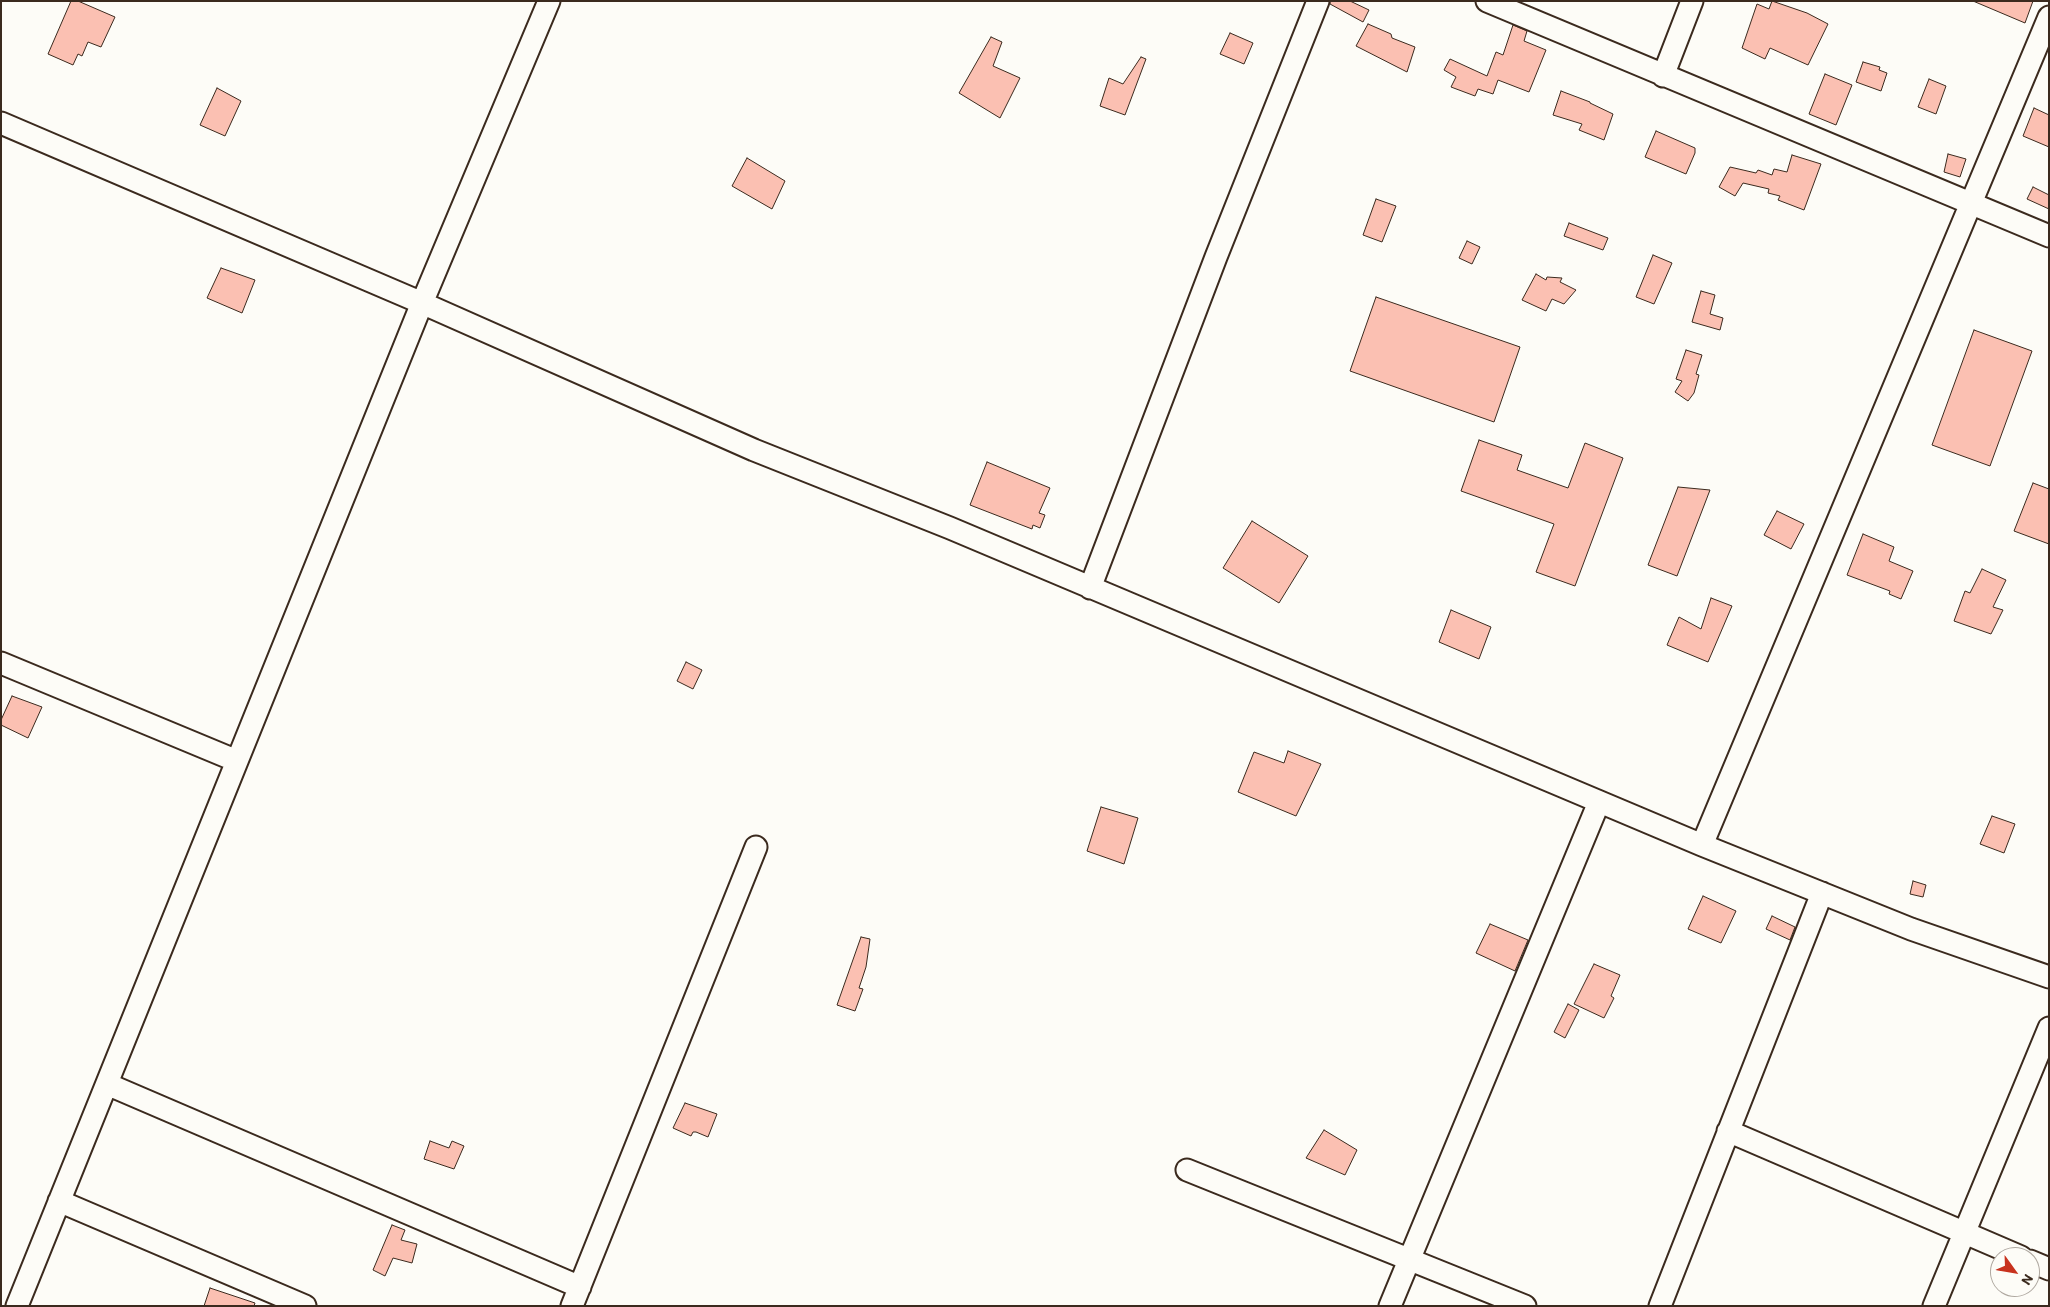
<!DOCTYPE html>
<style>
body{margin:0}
#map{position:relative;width:2050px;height:1307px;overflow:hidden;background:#fdfcf7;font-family:Itim,sans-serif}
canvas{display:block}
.frame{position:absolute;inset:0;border:2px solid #3b2a1e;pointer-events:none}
.north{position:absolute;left:1990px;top:1247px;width:50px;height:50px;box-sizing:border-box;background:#fdfcf7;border:1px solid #afa8a0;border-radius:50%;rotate:122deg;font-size:14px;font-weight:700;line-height:20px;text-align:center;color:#3b2a1e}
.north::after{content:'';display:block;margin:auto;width:18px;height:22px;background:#c8321e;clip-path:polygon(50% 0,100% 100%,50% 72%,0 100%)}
</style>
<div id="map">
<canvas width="2050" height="1307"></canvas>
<div class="frame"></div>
<div class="north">N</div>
</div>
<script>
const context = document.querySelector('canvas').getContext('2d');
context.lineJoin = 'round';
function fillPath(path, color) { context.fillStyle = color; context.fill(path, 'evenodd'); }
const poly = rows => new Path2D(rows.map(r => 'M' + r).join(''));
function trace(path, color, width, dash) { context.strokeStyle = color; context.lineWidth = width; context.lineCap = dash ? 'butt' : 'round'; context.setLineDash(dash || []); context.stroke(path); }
const building = poly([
 [71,1,78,1,115,17,101,47,88,42,82,56,78,54,73,65,48,54,71,1],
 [1330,1,1350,1,1369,10,1363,22,1330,4,1330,1],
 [1772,1,1807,13,1828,24,1808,65,1770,48,1765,59,1742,48,1757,4,1769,9,1772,1],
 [1973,1,2033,1,2025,23,1973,1],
 [1368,24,1391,34,1392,38,1415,47,1407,72,1356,46,1368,24],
 [1513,25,1527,31,1524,41,1546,50,1529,92,1498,80,1493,94,1478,89,1475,96,1451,87,1456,77,1444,70,1450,59,1487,76,1496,52,1503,55,1513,25],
 [1230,33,1253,43,1244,64,1220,54,1230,33],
 [991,37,1002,42,993,66,1020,78,1000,118,959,93,991,37],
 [1141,57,1146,59,1125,115,1100,106,1109,78,1123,84,1141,57],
 [1863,62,1880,67,1879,70,1887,73,1881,91,1856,82,1863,62],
 [1825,74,1852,85,1836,125,1809,114,1825,74],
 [1929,79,1946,86,1936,114,1918,107,1929,79],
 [217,88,241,101,225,136,200,125,217,88],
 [1561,91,1590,102,1590,103,1613,114,1604,140,1579,130,1582,124,1553,115,1561,91],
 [2034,108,2049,115,2049,147,2023,136,2034,108],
 [1656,131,1695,148,1695,153,1686,174,1645,157,1656,131],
 [1948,154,1966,159,1960,177,1944,172,1948,154],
 [1792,155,1821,164,1804,210,1778,200,1780,196,1768,193,1769,189,1743,183,1735,196,1719,187,1730,167,1756,173,1758,170,1772,175,1774,169,1787,172,1792,155],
 [747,158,785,181,772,209,732,186,747,158],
 [2033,187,2049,195,2049,209,2027,199,2033,187],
 [1376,199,1396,206,1382,242,1363,235,1376,199],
 [1569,223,1608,238,1603,250,1564,236,1569,223],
 [1467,241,1480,247,1472,264,1459,258,1467,241],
 [1653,255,1672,263,1654,304,1636,297,1653,255],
 [221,268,255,280,242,313,207,298,221,268],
 [1536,274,1546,280,1547,277,1562,278,1560,282,1576,290,1564,304,1552,299,1546,311,1522,300,1536,274],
 [1701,291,1715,295,1710,314,1723,318,1720,330,1692,322,1701,291],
 [1376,297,1520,347,1494,422,1350,371,1376,297],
 [1974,330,2032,351,1990,466,1932,445,1974,330],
 [1686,350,1702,355,1696,374,1699,375,1694,393,1688,401,1675,392,1682,381,1676,379,1686,350],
 [1479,440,1522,455,1517,470,1568,488,1585,443,1623,458,1575,586,1536,572,1554,524,1461,491,1479,440],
 [987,462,1050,488,1039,513,1045,515,1040,528,1033,525,1032,529,970,505,987,462],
 [2033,483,2049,489,2049,544,2014,531,2033,483],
 [1678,487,1710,490,1677,576,1648,565,1678,487],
 [1777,511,1804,524,1791,549,1764,535,1777,511],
 [1252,521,1308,556,1279,603,1223,568,1252,521],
 [1863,534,1894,547,1889,561,1913,571,1901,599,1889,594,1890,591,1847,575,1863,534],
 [1982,569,2006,580,1993,607,2003,610,1991,634,1954,621,1965,591,1970,593,1982,569],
 [1711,598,1732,606,1708,662,1667,645,1679,617,1701,629,1711,598],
 [1451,610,1491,627,1479,659,1439,642,1451,610],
 [686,662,702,670,693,689,677,681,686,662],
 [12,696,42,707,28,738,1,725,1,720,12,696],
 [1288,751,1321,764,1296,816,1238,792,1254,752,1284,763,1288,751],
 [1101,807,1138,818,1124,864,1087,851,1101,807],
 [1992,816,2015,824,2004,853,1980,844,1992,816],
 [1913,881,1926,885,1923,897,1910,894,1913,881],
 [1703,896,1736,911,1721,943,1688,929,1703,896],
 [1772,916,1795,927,1790,940,1766,929,1772,916],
 [1490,924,1528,940,1515,971,1476,953,1490,924],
 [861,937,870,939,866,967,859,988,863,989,855,1011,837,1005,861,937],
 [1594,964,1620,975,1611,996,1614,998,1604,1018,1574,1004,1594,964],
 [1568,1004,1579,1010,1565,1038,1554,1032,1568,1004],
 [685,1103,717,1114,708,1137,696,1132,693,1132,691,1136,673,1128,685,1103],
 [1324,1130,1357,1150,1345,1175,1306,1158,1324,1130],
 [430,1141,449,1148,452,1141,464,1146,454,1169,424,1159,430,1141],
 [392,1225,405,1230,401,1240,417,1244,412,1263,393,1258,385,1276,373,1270,392,1225],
 [210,1288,255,1303,254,1306,204,1306,210,1288]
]);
fillPath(building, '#fbc0b2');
trace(building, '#3b2a1e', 1);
const minor = poly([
 [1487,1,2049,236],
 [1663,76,1692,1],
 [1,123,422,303,754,450,950,528,1702,845,1911,929,2049,977],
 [1090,588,1216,257,1318,1],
 [1,663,237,761],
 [1702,845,2049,17],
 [107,1084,580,1287],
 [1728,1131,2021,1257],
 [1187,1170,1525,1306],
 [59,1201,305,1306],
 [2030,1261,2049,1269],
 [17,1306,422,303,549,1],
 [572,1306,756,847],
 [1390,1306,1599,802],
 [1660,1306,1822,893],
 [1934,1306,2049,1028]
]);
trace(minor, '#3b2a1e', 25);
trace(minor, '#fdfcf7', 21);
</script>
